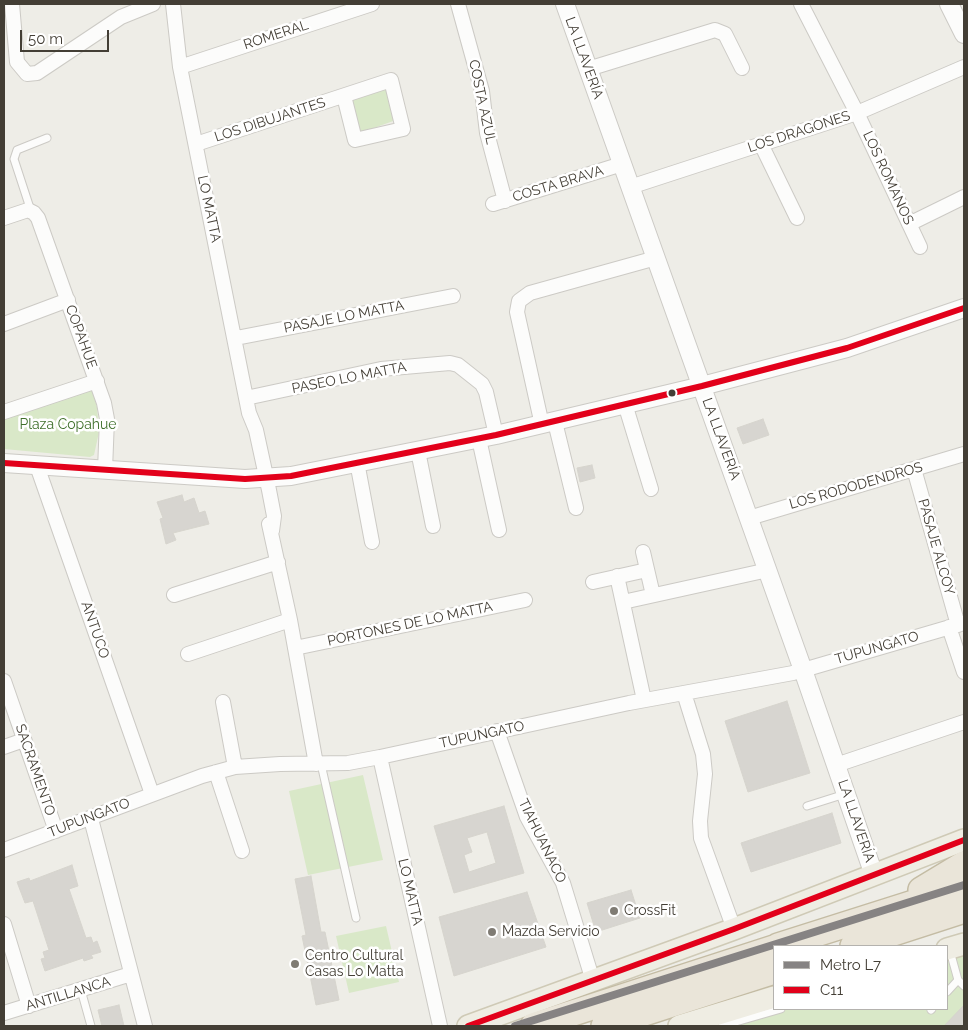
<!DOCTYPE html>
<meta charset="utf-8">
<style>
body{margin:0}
#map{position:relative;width:968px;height:1030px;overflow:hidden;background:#eeede7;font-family:Raleway,sans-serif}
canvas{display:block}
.frame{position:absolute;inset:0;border:5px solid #433e35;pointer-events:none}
.legend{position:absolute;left:773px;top:945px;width:175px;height:65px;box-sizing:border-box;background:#fff;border:1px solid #b4b2ae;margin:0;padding:6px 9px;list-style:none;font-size:15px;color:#433e35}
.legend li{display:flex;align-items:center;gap:10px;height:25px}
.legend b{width:25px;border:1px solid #b4b2ae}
.scale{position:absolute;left:20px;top:30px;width:89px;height:22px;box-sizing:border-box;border:2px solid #433e35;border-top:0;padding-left:6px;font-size:15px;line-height:18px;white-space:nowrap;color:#433e35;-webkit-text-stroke:4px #fff;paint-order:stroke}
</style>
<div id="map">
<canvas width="968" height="1030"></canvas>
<div class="frame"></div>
<ul class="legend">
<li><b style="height:6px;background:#868383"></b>Metro L7</li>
<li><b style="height:6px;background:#e2001a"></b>C11</li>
</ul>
<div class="scale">50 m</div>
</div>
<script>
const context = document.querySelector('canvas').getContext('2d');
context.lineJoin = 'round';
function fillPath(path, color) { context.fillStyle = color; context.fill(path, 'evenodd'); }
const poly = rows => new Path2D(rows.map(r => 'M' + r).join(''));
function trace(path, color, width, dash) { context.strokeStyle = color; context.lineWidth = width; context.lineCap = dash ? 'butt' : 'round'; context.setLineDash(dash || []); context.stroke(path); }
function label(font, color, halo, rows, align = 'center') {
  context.font = font + ' Raleway,sans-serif'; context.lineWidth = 5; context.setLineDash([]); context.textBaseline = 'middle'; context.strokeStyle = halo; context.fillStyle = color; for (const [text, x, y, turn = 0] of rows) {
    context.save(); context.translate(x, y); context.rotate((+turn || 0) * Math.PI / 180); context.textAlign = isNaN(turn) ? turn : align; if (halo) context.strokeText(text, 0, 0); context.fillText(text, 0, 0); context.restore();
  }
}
fillPath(poly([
 [388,89,396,120,360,133,352,99],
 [91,386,97,407,99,432,94,455,90,457,4,449,4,416],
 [363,775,383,860,308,875,289,791],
 [386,926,399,982,349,993,336,936],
 [964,950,964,1026,697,1026,774,1009,947,1009,947,955]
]), '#d9e8c8');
const building = poly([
 [763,419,769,435,743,444,737,428,763,419],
 [592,465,595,478,580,482,577,468,592,465],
 [182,495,184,502,194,498,199,513,205,511,209,524,173,533,176,540,166,544,160,519,163,518,157,502,182,495],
 [787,701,810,773,748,792,725,721,787,701],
 [504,806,524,873,454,893,434,826,504,806],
 [487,832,496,863,469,872,464,855,472,852,467,838,487,832],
 [832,813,841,843,751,872,741,843,832,813],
 [72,865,78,886,69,889,86,938,91,937,93,943,97,941,101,952,91,955,93,958,84,961,83,958,45,971,41,959,45,958,43,952,49,950,33,901,25,903,17,882,29,878,30,881,72,865],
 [311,876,321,932,325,932,339,1000,316,1005,302,936,306,935,295,879,311,876],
 [631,890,640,918,596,932,587,903,631,890],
 [527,892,546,947,454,976,439,917,527,892],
 [119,1005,124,1026,102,1026,98,1010,119,1005],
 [964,1005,964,1026,944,1026,964,1005]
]);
fillPath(building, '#d7d5d0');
trace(building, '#d6d4cd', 1);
const service = poly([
 [31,211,14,159,17,150,47,138],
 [321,764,356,918],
 [807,806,845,794],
 [950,951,958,980,964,986],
 [81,990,91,1026],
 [947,992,958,980],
 [931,1010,932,1009],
 [722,1026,781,1009]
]);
const minor = poly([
 [12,4,17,62,27,74,37,73,121,17,153,4],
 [173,4,180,67,249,413,256,430,269,490,274,516,272,531],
 [458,4,482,91,487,133,505,201],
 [801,4,857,113,920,247],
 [180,67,372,4],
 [588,69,715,30,725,34,742,68],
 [196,144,391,80,403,129,355,140,344,96],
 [761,144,797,218],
 [630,187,857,113,964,67],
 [493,204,622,164],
 [4,218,28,210,34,213,38,218,104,403,107,419,105,470],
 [909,224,964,197],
 [4,324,68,300],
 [236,338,453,296],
 [246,398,381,369,450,363,458,365,482,384,486,392,496,435],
 [625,404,651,489],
 [4,412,97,381],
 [555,422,576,508],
 [542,425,517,312,519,301,530,293,656,258],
 [479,439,499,530],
 [418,451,433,526],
 [357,462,372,542],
 [37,466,152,794],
 [914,469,958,625],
 [749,518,964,454],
 [269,524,290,620,316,764],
 [643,552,653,595],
 [617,576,644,700],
 [593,582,647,570],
 [174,595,278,562],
 [623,602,768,570],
 [949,627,964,672],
 [295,648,525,600],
 [188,654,290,620],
 [4,681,56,831],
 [684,693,703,754,705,774,700,821,701,838,734,929],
 [223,702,235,767],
 [497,731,527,817,563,883,593,981],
 [4,747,24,740],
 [380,757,440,1026],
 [836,765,964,722],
 [216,772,242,851],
 [91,819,145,1026],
 [4,850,202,776,235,767,280,764,348,763,380,757,629,703,793,673,964,623],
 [4,924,29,1006],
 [4,1013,131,974]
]);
const tertiary = poly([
 [565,4,803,670,874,875],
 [949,4,964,34],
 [4,463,245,479,291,476,496,435,702,386,847,348,964,308]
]);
const primary = poly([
 [947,949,964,944],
 [468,1026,734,929,964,840],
 [679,1026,774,997]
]);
const motorway = poly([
 [921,890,964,864],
 [778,946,964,887],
 [853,946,964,910],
 [533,1026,774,948],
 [604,1026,774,971]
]);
trace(service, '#cccac5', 9);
trace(minor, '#cccac5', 16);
trace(tertiary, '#cccac5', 20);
trace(primary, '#cfcab6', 24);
trace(motorway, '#c4bca4', 28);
trace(service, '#fcfcfb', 7);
trace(minor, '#fcfcfb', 14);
trace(tertiary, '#fcfcfb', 18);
trace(primary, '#efede3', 21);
trace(motorway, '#eae5d9', 25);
trace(poly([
 [4,463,245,479,291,476,496,435,702,386,847,348,964,308],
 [468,1026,734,929,964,840]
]), '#e2001a', 6);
trace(poly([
 [515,1026,964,885]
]), '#868383', 8);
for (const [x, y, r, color] of [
 [672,393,4.5,"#433e35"],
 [614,911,5,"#7f7b73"],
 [492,932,5,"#7f7b73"],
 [295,964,5,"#7f7b73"]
]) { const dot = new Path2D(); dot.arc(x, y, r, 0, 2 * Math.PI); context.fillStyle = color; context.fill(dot); trace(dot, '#fff', 2); }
label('14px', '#433e35', '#fff', [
 ["ROMERAL",276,35,-18],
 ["LA LLAVERÍA",584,58,70],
 ["COSTA AZUL",482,102,78],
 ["LOS DIBUJANTES",270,120,-18],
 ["LOS DRAGONES",799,132,-18],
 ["LOS ROMANOS",888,178,65],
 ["COSTA BRAVA",558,184,-17],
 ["LO MATTA",209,209,78],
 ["PASAJE LO MATTA",344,317,-11],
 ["COPAHUE",81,337,70],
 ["PASEO LO MATTA",349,378,-11],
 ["LA LLAVERÍA",721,439,70],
 ["LOS RODODENDROS",856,486,-16],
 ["PASAJE ALCOY",936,547,74],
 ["PORTONES DE LO MATTA",410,624,-12],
 ["ANTUCO",95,630,71],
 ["TUPUNGATO",877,648,-16],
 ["TUPUNGATO",482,735,-12],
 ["SACRAMENTO",35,770,71],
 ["TUPUNGATO",89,818,-21],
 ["LA LLAVERÍA",856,821,71],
 ["TIAHUANACO",542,841,64],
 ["LO MATTA",410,892,77],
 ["ANTILLANCA",68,994,-17]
]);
label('14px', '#40702c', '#fff', [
 ["Plaza Copahue",68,425]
]);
label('14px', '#433e35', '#fff', [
 ["CrossFit",624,911],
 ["Mazda Servicio",502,932],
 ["Centro Cultural",305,956],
 ["Casas Lo Matta",305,972]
], 'left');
</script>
